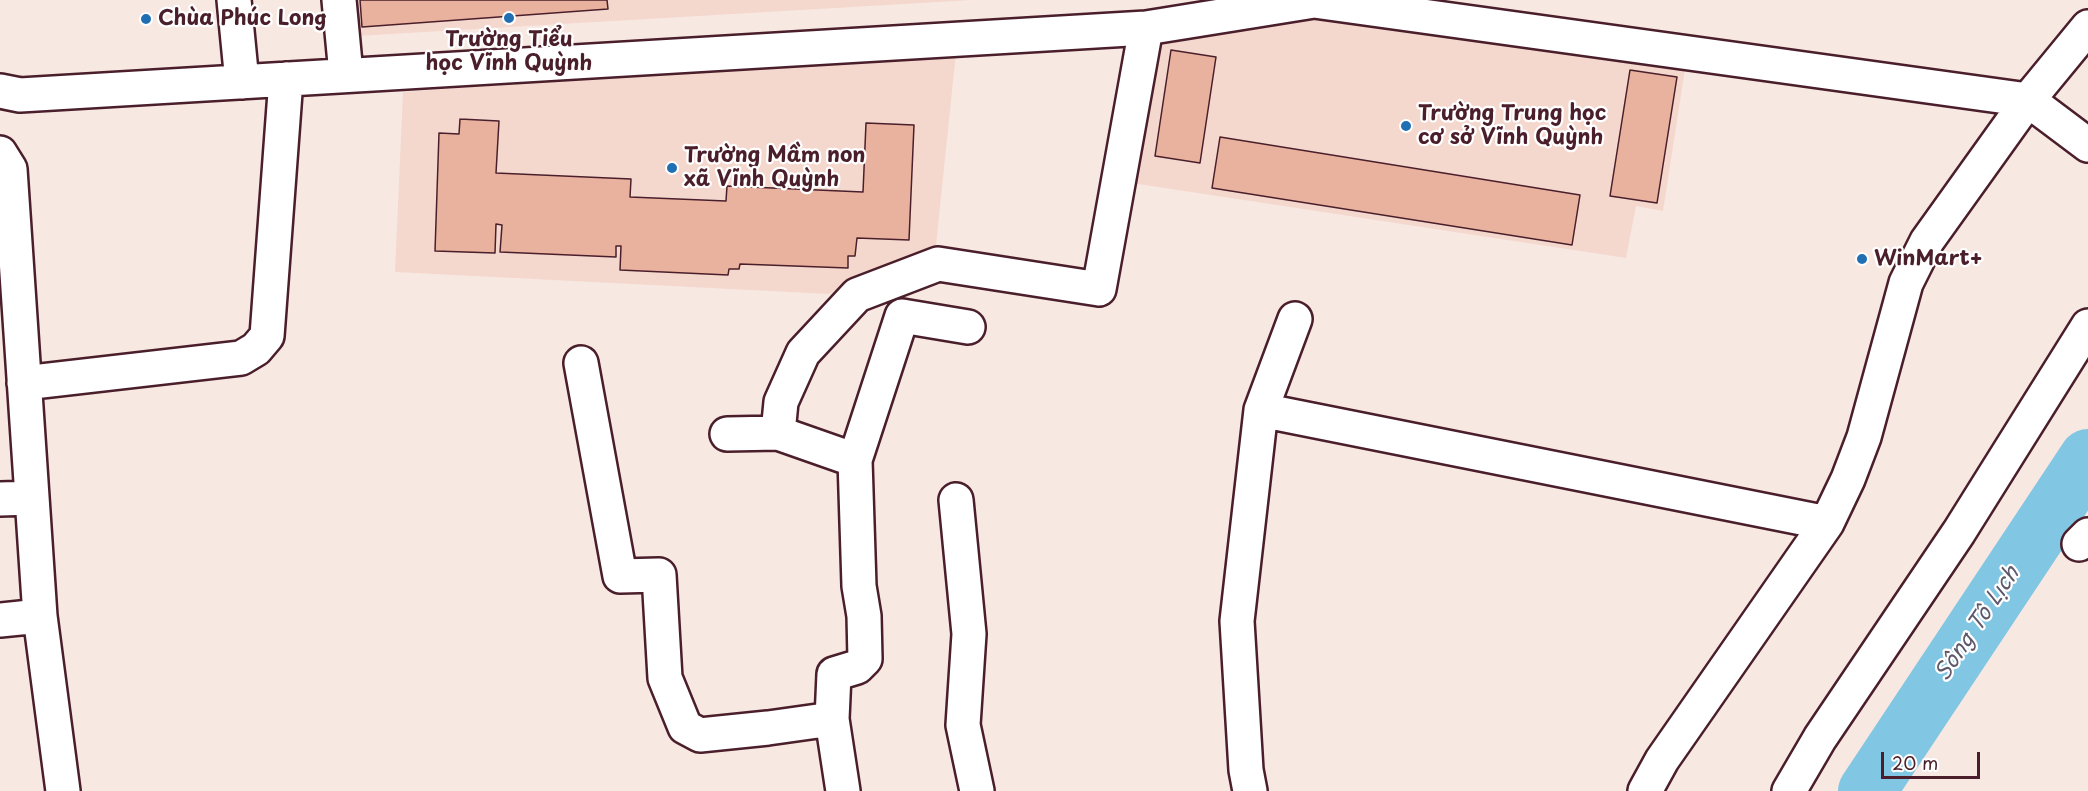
<!DOCTYPE html>
<meta charset="utf-8">
<style>
body{margin:0}
#map{position:relative;width:2088px;height:791px;overflow:hidden;background:#f8e8e2;font-family:"Playpen Sans",sans-serif}
canvas{display:block}
.scale{position:absolute;left:1881px;top:752px;width:99px;height:27px;box-sizing:border-box;border:3px solid #4a1f2b;border-top:0;padding-left:8px;font-size:18px;line-height:21px;white-space:nowrap;color:#4a1f2b;-webkit-text-stroke:4px #fff;paint-order:stroke}
</style>
<div id="map">
<canvas width="2088" height="791"></canvas>
<div class="scale">20 m</div>
</div>
<script>
const context = document.querySelector('canvas').getContext('2d');
context.lineJoin = 'round';
function fillPath(path, color) { context.fillStyle = color; context.fill(path, 'evenodd'); }
const poly = rows => new Path2D(rows.map(r => 'M' + r).join(''));
function trace(path, color, width, dash) { context.strokeStyle = color; context.lineWidth = width; context.lineCap = dash ? 'butt' : 'round'; context.setLineDash(dash || []); context.stroke(path); }
function label(font, color, halo, rows, align = 'center') {
  context.font = font + ' "Playpen Sans",sans-serif'; context.lineWidth = 4.5; context.setLineDash([]); context.textBaseline = 'middle'; context.strokeStyle = halo; context.fillStyle = color; for (const [text, x, y, turn = 0] of rows) {
    context.save(); context.translate(x, y); context.rotate((+turn || 0) * Math.PI / 180); context.textAlign = isNaN(turn) ? turn : align; if (halo) context.strokeText(text, 0, 0); context.fillText(text, 0, 0); context.restore();
  }
}
fillPath(poly([
 [353,0,972,0,357,36],
 [1318,13,1685,69,1663,211,1636,206,1626,258,1125,182,1155,35],
 [956,53,936,245,829,294,395,272,403,92]
]), '#f4d8ce');
trace(poly([
 [1867,791,2088,458]
]), '#81c6e2', 58);
const building = poly([
 [360,0,607,0,608,9,362,27,360,0],
 [1171,50,1216,57,1200,163,1155,156,1171,50],
 [1630,70,1677,77,1657,203,1610,196,1630,70],
 [460,119,499,121,496,173,631,179,630,197,726,201,727,186,863,192,866,123,914,125,909,240,857,238,855,256,848,256,848,268,740,264,739,269,729,269,728,275,620,270,621,246,616,246,616,257,500,252,502,225,496,224,495,253,435,251,439,133,459,134,460,119],
 [1220,137,1580,195,1572,245,1212,188,1220,137]
]);
fillPath(building, '#e9b29f');
trace(building, '#4a1f2b', 1.5);
const minor = poly([
 [234,0,242,82],
 [339,0,346,74],
 [0,91,20,95,1146,28,1314,1,2028,100,2088,145],
 [0,153,10,169,40,616,63,791],
 [581,363,620,576,659,575,665,678,685,727,700,735,768,728,832,719,843,791],
 [24,383,241,358,256,349,267,336,286,79],
 [1261,410,1827,523],
 [778,433,855,460],
 [727,434,778,433,781,402,803,353,857,295,938,264,1099,289,1146,28],
 [0,499,31,498],
 [956,500,969,634,963,725,977,791],
 [2079,544,2088,535],
 [0,620,40,616],
 [832,719,834,674,857,667,865,659,864,616,859,586,855,460,902,316,968,327],
 [1250,791,1246,770,1237,621,1261,410,1295,319],
 [1645,791,1662,760,1827,523,1848,479,1864,437,1906,283,1927,241,2028,100,2088,27],
 [1789,791,1820,738,1959,532,2088,326]
]);
trace(minor, '#4a1f2b', 38);
trace(minor, '#fff', 33);
for (const [x, y, r, color] of [
 [509,18,6,"#1f6fb2"],
 [146,19,6,"#1f6fb2"],
 [1406,126,6,"#1f6fb2"],
 [672,168,6,"#1f6fb2"],
 [1862,259,6,"#1f6fb2"]
]) { const dot = new Path2D(); dot.arc(x, y, r, 0, 2 * Math.PI); context.fillStyle = color; context.fill(dot); trace(dot, '#fff', 2); }
label('bold 21px', '#4a1f2b', '#fff', [
 ["Chùa Phúc Long",158,19],
 ["Trường Tiểu",509,40,"center"],
 ["học Vĩnh Quỳnh",509,64,"center"],
 ["Trường Trung học",1418,114],
 ["cơ sở Vĩnh Quỳnh",1418,138],
 ["Trường Mầm non",684,156],
 ["xã Vĩnh Quỳnh",684,180],
 ["WinMart+",1874,259]
], 'left');
label('italic 22px', '#5d596b', '#fff', [
 ["Sông Tô Lịch",1978,624,-56]
]);
</script>
